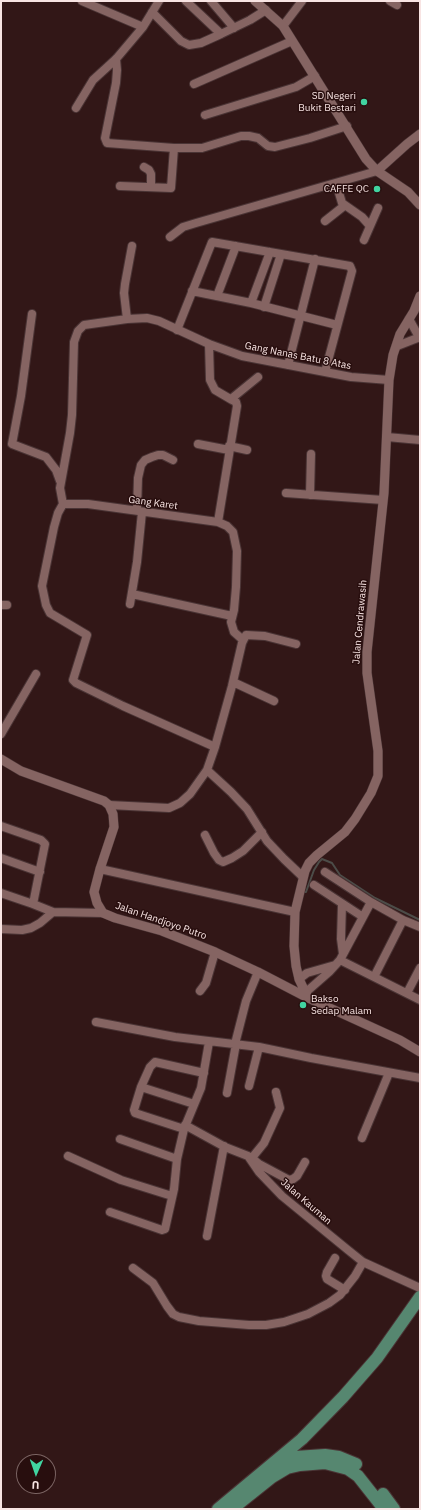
<!DOCTYPE html>
<style>
body{margin:0}
#map{position:relative;width:421px;height:1510px;overflow:hidden;background:#321717;font-family:"IBM Plex Sans",sans-serif}
canvas{display:block}
.frame{position:absolute;inset:0;border:2px solid #f8e4e3;pointer-events:none}
.north{position:absolute;left:16px;top:1454px;width:40px;height:40px;box-sizing:border-box;background:#280e0e;border:1px solid #7b6463;border-radius:50%;rotate:182deg;font-size:11px;font-weight:700;line-height:16px;text-align:center;color:#f8e4e3}
.north::after{content:'';display:block;margin:auto;width:14px;height:18px;background:#41d4a1;clip-path:polygon(50% 0,100% 100%,50% 72%,0 100%)}
</style>
<div id="map">
<canvas width="421" height="1510"></canvas>
<div class="frame"></div>
<div class="north">U</div>
</div>
<script>
const context = document.querySelector('canvas').getContext('2d');
context.lineJoin = 'round';
const poly = rows => new Path2D(rows.map(r => 'M' + r).join(''));
function trace(path, color, width, dash) { context.strokeStyle = color; context.lineWidth = width; context.lineCap = dash ? 'butt' : 'round'; context.setLineDash(dash || []); context.stroke(path); }
function label(font, color, halo, rows, align = 'center') {
  context.font = font + ' "IBM Plex Sans",sans-serif'; context.lineWidth = 3; context.setLineDash([]); context.textBaseline = 'middle'; context.strokeStyle = halo; context.fillStyle = color; for (const [text, x, y, turn = 0] of rows) {
    context.save(); context.translate(x, y); context.rotate((+turn || 0) * Math.PI / 180); context.textAlign = isNaN(turn) ? turn : align; if (halo) context.strokeText(text, 0, 0); context.fillText(text, 0, 0); context.restore();
  }
}
trace(poly([
 [302,892,306,892,314,870,319,862,322,859,332,863,340,875,375,898,420,920]
]), '#4c4c48', 2);
const minor = poly([
 [82,1,143,27],
 [186,1,221,34],
 [211,1,234,28],
 [390,1,397,5],
 [152,12,181,41,189,45,201,43,221,34,250,20,266,10],
 [283,26,302,1],
 [116,59,117,70,116,83,105,138,107,143,174,148,202,148,241,136,249,136,258,138,268,146,275,147,310,138,347,126],
 [194,84,292,41],
 [76,108,93,80,116,59,143,27,159,1],
 [205,115,296,87,315,76],
 [144,167,149,170,151,174,151,186],
 [336,183,342,203,362,217,370,226],
 [120,186,171,188,174,148],
 [325,221,344,206],
 [170,237,183,227,196,223,377,171],
 [364,240,378,208],
 [192,291,251,303,337,325],
 [217,296,236,246],
 [251,303,270,252],
 [264,307,281,254],
 [32,314,21,396,12,444,46,457,56,470,60,481],
 [127,319,124,293,125,284,132,246],
 [409,319,419,337],
 [177,330,212,242,350,266,352,271,325,372],
 [209,344,210,380,215,390,232,400,236,402,237,406,218,522],
 [397,346,420,337],
 [288,365,315,259],
 [231,399,258,377],
 [387,437,420,440],
 [198,444,229,450],
 [229,446,247,450],
 [286,493,383,500],
 [310,495,311,454],
 [63,504,60,488,70,433,72,415,74,342,78,331,84,325,127,319,147,318,159,321,209,344,242,356,351,377,389,380],
 [137,510,138,478,141,465,145,460,152,457,158,455,163,455,173,460],
 [132,594,232,616],
 [130,604,137,562,142,512],
 [1,605,7,605],
 [233,682,274,701],
 [1,734,36,674],
 [215,747,123,706,76,683,73,680,87,635,50,613,46,605,42,586,54,527,58,513,63,504,88,504,218,522,227,526,233,532,237,551,236,587,234,610,231,622,234,632,243,640],
 [207,770,231,792,247,809,267,841,284,859,303,877],
 [109,805,169,808,180,803,190,794,207,770,215,747,232,686,242,643,246,635,265,636,296,644],
 [1,826,41,840,45,844,33,904],
 [205,835,214,853,219,860,223,862,232,858,243,851,262,832],
 [1,858,40,872],
 [100,869,295,912],
 [325,872,371,902,403,920,420,927],
 [314,885,363,917],
 [1,893,33,904,53,912,103,913],
 [342,904,341,939,343,954],
 [1,929,22,930,31,928,40,923,53,912],
 [340,960,420,1000],
 [374,977,403,920],
 [299,979,307,973,335,965],
 [200,991,206,983,215,952],
 [305,993,329,972,340,960,371,902],
 [407,993,420,968],
 [96,1022,175,1037,259,1047,311,1058,420,1078],
 [236,1040,246,1001,258,972],
 [249,1086,259,1047],
 [141,1087,194,1104],
 [227,1093,236,1044],
 [185,1125,225,1147,248,1156,259,1172,282,1196,348,1250,363,1262,420,1288],
 [184,1129,135,1113,134,1110,141,1087,150,1067,155,1062,204,1073],
 [362,1138,389,1073],
 [120,1139,177,1159],
 [68,1156,121,1180,172,1196],
 [252,1158,259,1164,289,1180,293,1179,297,1176,305,1162],
 [251,1159,264,1143,280,1108,276,1092],
 [110,1212,162,1230,165,1229,174,1189,177,1159,184,1129,201,1088,209,1042],
 [207,1236,224,1146],
 [335,1258,327,1272,326,1276,327,1279,345,1290],
 [133,1268,153,1283,167,1306,173,1314,179,1317,199,1321,249,1325,266,1325,284,1322,308,1314,329,1303,340,1295,355,1276,363,1262]
]);
const tertiary = poly([
 [255,1,283,26,366,159,377,171,408,192,420,205],
 [377,171,407,144,420,134],
 [1,759,21,771,104,801,109,805,113,814,114,827,100,869,94,892,97,903,103,913,115,918,162,931,215,952,258,972,308,998,400,1040,420,1052],
 [308,998,299,979,296,966,294,946,295,912,305,871,309,863,317,855,345,832,355,819,371,793,378,776,378,751,367,673,367,652,384,493,389,380,393,355,400,334,414,311,420,296]
]);
const primary = poly([
 [279,1463,296,1457,325,1455,339,1457,356,1464],
 [383,1494,394,1509],
 [218,1509,302,1439,343,1397,377,1358,420,1297],
 [232,1509,272,1477,287,1468,300,1465,325,1463,348,1469,358,1476,384,1509]
]);
trace(minor, '#4a3435', 10);
trace(tertiary, '#4a3435', 10);
trace(primary, '#4a3435', 14);
trace(minor, '#856462', 8);
trace(tertiary, '#856462', 9);
trace(primary, '#568770', 12);
for (const [x, y, r, color] of [
 [364,102,4,"#41d4a1"],
 [377,189,4,"#41d4a1"],
 [303,1005,4,"#41d4a1"]
]) { const dot = new Path2D(); dot.arc(x, y, r, 0, 2 * Math.PI); context.fillStyle = color; context.fill(dot); trace(dot, '#280e0e', 1.5); }
label('10px', '#f8e4e3', '#280e0e', [
 ["SD Negeri",356,96],
 ["Bukit Bestari",356,108],
 ["CAFFE QC",369,189],
 ["Bakso",311,999,"left"],
 ["Sedap Malam",311,1011,"left"]
], 'right');
label('10px', '#f8e4e3', '#280e0e', [
 ["Gang Nanas Batu 8 Atas",298,356,11],
 ["Gang Karet",153,503,8],
 ["Jalan Cendrawasih",360,622,-85],
 ["Jalan Handjoyo Putro",161,921,19],
 ["Jalan Kauman",306,1202,41]
]);
</script>
